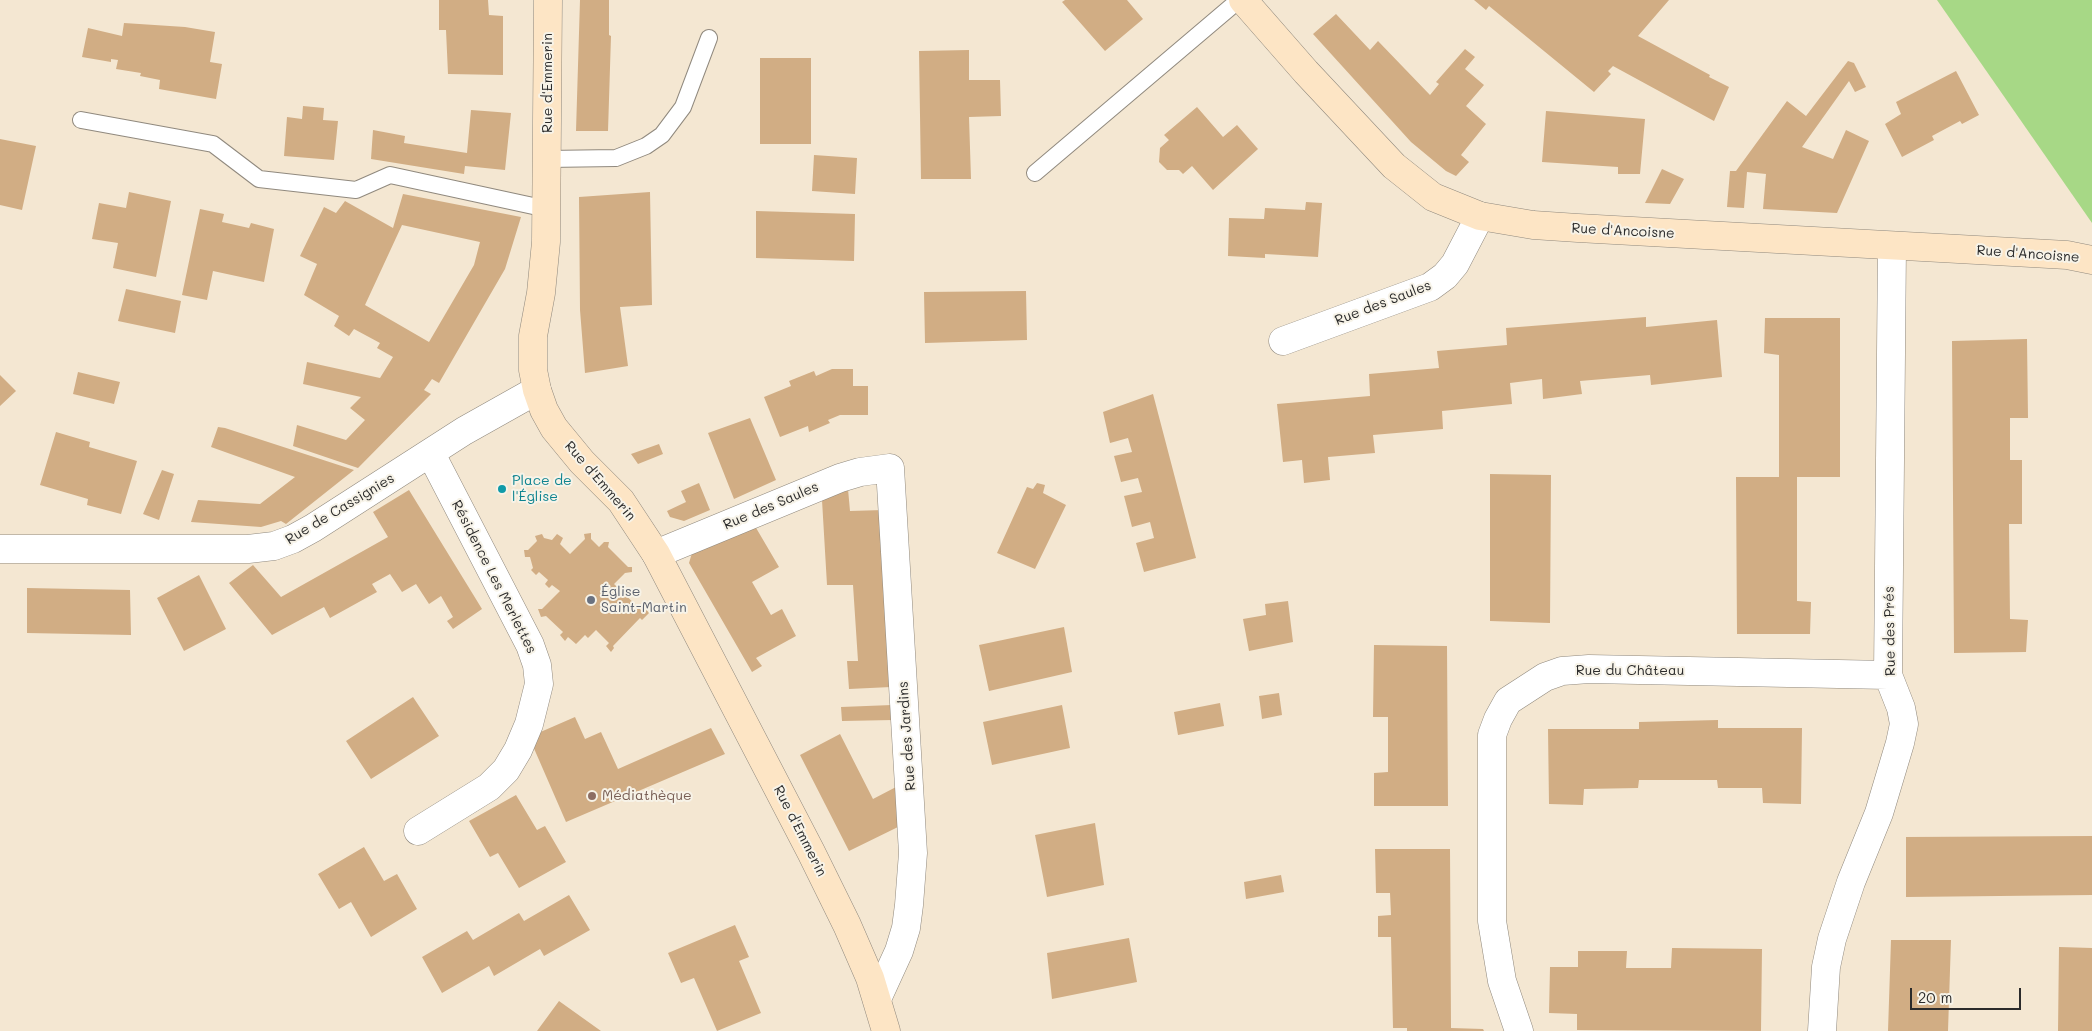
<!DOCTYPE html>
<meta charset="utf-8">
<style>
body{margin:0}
#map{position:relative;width:2092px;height:1031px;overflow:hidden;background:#f4e7d2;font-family:Mali,sans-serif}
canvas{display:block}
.scale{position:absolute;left:1910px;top:988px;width:111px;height:22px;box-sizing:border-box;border:2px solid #2b2b2b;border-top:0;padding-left:6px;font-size:15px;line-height:18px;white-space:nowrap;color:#2b2b2b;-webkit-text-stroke:4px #f7f3e8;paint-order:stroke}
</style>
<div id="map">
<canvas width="2092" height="1031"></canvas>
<div class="scale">20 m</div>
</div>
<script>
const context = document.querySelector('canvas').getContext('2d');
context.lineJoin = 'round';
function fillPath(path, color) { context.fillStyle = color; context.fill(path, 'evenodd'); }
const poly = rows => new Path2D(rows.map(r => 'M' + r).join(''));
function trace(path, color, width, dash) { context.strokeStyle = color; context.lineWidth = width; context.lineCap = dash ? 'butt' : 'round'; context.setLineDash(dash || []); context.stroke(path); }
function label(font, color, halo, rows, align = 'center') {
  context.font = font + ' Mali,sans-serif'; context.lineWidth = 4; context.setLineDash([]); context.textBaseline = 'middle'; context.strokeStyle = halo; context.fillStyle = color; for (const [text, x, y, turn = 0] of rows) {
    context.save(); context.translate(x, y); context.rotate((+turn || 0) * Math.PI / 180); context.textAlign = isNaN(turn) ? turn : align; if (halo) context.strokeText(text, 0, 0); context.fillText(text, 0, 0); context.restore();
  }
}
fillPath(poly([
 [1937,0,2092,0,2092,223]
]), '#a7d886');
fillPath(poly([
 [439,0,488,0,489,15,503,16,503,75,448,74,446,30,439,30],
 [580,0,609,0,609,35,611,36,608,131,576,131],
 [1065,0,1127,0,1143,19,1105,51,1062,2],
 [1474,0,1669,0,1638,36,1710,75,1709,77,1729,87,1714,121,1613,66,1608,71,1611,74,1594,92,1489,6,1486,10],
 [1336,14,1370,50,1378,41,1430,95,1439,84,1436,82,1465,49,1475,57,1465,69,1484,85,1466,106,1486,124,1461,155,1469,162,1456,176,1446,171,1411,142,1313,34],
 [124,23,185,27,215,32,210,62,222,64,216,99,159,89,160,80,140,76,141,73,116,69,118,60,111,59,111,62,82,57,88,28,122,36],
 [969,50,969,80,1000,80,1001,116,969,117,971,179,921,179,919,51],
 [760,58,811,58,811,144,760,144],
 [1848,61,1854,63,1866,87,1855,92,1849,81,1802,147,1833,159,1846,130,1869,141,1837,213,1763,209,1766,174,1747,172,1744,208,1727,207,1730,171,1736,171,1787,101,1806,116],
 [1956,71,1979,115,1962,124,1960,121,1932,136,1934,140,1902,157,1885,124,1901,114,1896,102],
 [303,106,324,108,323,120,338,121,334,160,284,156,287,117,302,119],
 [1197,107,1223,137,1237,125,1258,149,1213,190,1192,166,1183,174,1179,170,1167,170,1159,162,1160,148,1169,140,1164,135],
 [471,110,511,113,505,170,465,166,464,174,371,159,373,130,405,136,404,143,467,153],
 [1546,111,1645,119,1640,174,1618,174,1618,167,1542,162],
 [0,139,36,146,22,210,0,205],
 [814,155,857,158,855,194,812,191],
 [1662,169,1684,179,1670,204,1645,203],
 [129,192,171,201,156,277,113,268,118,243,92,239,99,203,126,208],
 [650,192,652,305,620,307,628,366,585,373,580,310,579,197],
 [403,194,521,217,505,269,439,383,432,379,424,390,431,394,358,468,293,446,297,425,346,440,365,420,350,408,361,397,303,384,307,362,380,378,393,357,377,348,380,343,354,329,349,336,334,326,339,316,304,295,317,264,300,256,324,207,336,213,345,201,393,228],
 [402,225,480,242,474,265,429,342,365,305],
 [1306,202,1322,203,1318,257,1265,254,1265,258,1228,256,1229,218,1264,219,1265,208,1305,210],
 [200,209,224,214,222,222,249,228,251,223,274,229,264,282,213,271,207,300,182,295],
 [756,211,855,214,854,261,756,258],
 [126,289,181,301,175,333,118,321],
 [1026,291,1027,340,925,343,924,292],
 [1646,317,1646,327,1717,320,1722,377,1651,385,1650,375,1580,381,1582,394,1543,399,1542,379,1510,383,1512,404,1442,411,1443,429,1373,435,1375,453,1328,457,1330,480,1304,483,1302,460,1283,462,1277,404,1370,396,1369,374,1439,368,1437,351,1507,345,1506,328],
 [1765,318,1840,318,1840,477,1797,477,1797,601,1811,602,1810,634,1737,634,1736,477,1779,477,1779,355,1764,353],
 [2027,339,2028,418,2010,418,2010,460,2022,460,2022,524,2009,524,2010,619,2028,620,2026,652,1954,653,1952,341],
 [832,369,853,369,853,386,868,386,868,415,840,415,828,420,830,423,809,432,808,426,780,437,764,397,791,386,789,381,814,371,816,376],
 [78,372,120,382,114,404,73,394],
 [0,375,16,391,0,406],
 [1153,394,1196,558,1144,572,1136,543,1154,538,1150,522,1132,527,1124,496,1142,492,1138,478,1121,482,1114,456,1132,452,1128,438,1110,443,1103,412],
 [750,418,776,480,734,499,708,433],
 [218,427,225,428,354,470,286,524,281,521,261,527,191,522,198,500,260,504,295,477,211,447],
 [56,432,90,442,89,447,137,461,121,514,87,505,88,499,40,485],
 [659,444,663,454,638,464,631,454],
 [162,470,174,474,159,520,143,514],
 [1490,474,1551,475,1550,623,1490,621],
 [699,483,710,510,684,521,670,517,667,511,686,502,681,491],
 [1037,483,1045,485,1043,493,1066,505,1035,569,997,553,1027,487,1033,489],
 [848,489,850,511,883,510,891,687,849,689,847,661,858,661,853,585,827,585,822,500],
 [409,490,482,609,453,629,447,621,453,617,441,596,429,604,416,584,402,592,390,574,372,584,377,592,330,618,324,607,272,635,229,583,253,565,281,597,388,537,373,512],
 [752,521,779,567,752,582,771,615,782,609,796,636,756,658,762,666,752,672,689,563,692,553],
 [591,533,591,539,599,547,604,542,609,542,608,547,628,567,632,567,632,572,625,573,614,584,642,611,645,608,649,613,642,620,640,618,613,646,614,648,611,652,606,646,609,643,596,630,588,638,585,635,576,644,568,637,565,641,560,635,563,632,546,616,541,617,538,609,542,609,560,591,552,585,549,588,545,584,548,580,539,572,536,575,531,570,533,568,530,557,525,557,524,550,528,550,537,541,535,536,542,534,544,538,552,540,557,534,563,538,560,544,570,554,585,539,584,534],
 [199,575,226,629,184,651,157,598],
 [27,588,130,590,131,635,27,633],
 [1288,601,1293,642,1249,651,1243,619,1266,615,1265,604],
 [1064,627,1072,672,989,691,979,645],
 [1374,645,1447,646,1448,806,1374,806,1374,773,1388,772,1388,717,1373,717],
 [1279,693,1282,715,1262,719,1259,696],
 [413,697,439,736,371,779,346,741],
 [1220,703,1224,726,1178,735,1174,712],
 [892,705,893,720,842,721,841,707],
 [1062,705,1070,748,992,765,983,722],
 [575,717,585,739,601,732,618,769,711,728,725,754,566,822,529,737],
 [1718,720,1718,728,1802,728,1801,804,1763,803,1762,788,1718,788,1717,780,1639,780,1638,788,1584,789,1583,805,1549,804,1548,729,1639,729,1639,722],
 [840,734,873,799,896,787,898,827,849,851,800,755],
 [516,795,537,830,545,826,566,862,519,888,498,853,490,857,469,821],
 [1095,823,1104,885,1047,897,1035,835],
 [2092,836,2092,895,1906,897,1906,837],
 [364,847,384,881,397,874,417,909,371,937,351,902,339,909,318,874],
 [1375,849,1450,849,1451,1028,1483,1029,1484,1031,1407,1031,1407,1028,1393,1028,1391,937,1378,937,1378,916,1391,915,1390,893,1376,893],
 [1281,875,1284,892,1246,899,1244,882],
 [569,895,590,930,544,956,540,949,494,976,489,966,442,993,422,957,467,931,473,940,519,913,524,921],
 [735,925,749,957,739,961,761,1013,717,1031,694,978,681,983,668,953],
 [1129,938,1137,982,1052,999,1047,953],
 [1891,940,1951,940,1948,1031,1888,1031],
 [2059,947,2092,948,2092,1031,2058,1031],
 [1672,948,1762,949,1761,1031,1577,1030,1577,1014,1549,1013,1550,967,1578,967,1578,951,1627,951,1626,968,1671,968],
 [559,1001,601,1031,537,1031]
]), '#d1ad84');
const lane = poly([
 [81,120,213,144,259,179,356,190,390,175,547,209],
 [547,159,616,158,646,146,662,135,683,107,709,38],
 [1035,173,1239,0]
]);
const street = poly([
 [1283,341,1430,287,1445,276,1455,264,1480,216],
 [0,549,248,549,274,546,293,539,313,528,464,431,537,390],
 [656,554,840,478,860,472,890,468,913,853,909,905,906,928,899,951,877,999],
 [418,831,489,787,506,770,518,750,529,724,539,684,537,665,530,645,431,454],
 [1519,1031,1502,981,1492,921,1492,735,1498,719,1508,701,1545,677,1562,671,1589,669,1888,675],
 [1822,1031,1826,967,1832,939,1851,882,1879,813,1900,743,1904,724,1901,708,1888,675,1892,246]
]);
const secondary = poly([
 [548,0,546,242,541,293,533,336,533,370,537,390,544,410,554,428,582,462,621,501,656,554,811,852,847,925,870,978,886,1031],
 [1243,0,1306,72,1394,166,1433,197,1480,216,1533,225,1578,228,2031,253,2067,255,2092,260]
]);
trace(lane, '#90897e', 18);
trace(street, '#90897e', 29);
trace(secondary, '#90897e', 29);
trace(lane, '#fff', 16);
trace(street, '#fff', 28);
trace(secondary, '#fde5c5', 28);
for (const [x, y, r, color] of [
 [502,489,5,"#0f9aa8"],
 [591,600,5,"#6b7280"],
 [592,796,5,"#8d6e63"]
]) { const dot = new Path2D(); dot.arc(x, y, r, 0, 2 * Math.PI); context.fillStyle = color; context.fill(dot); trace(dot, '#f7f3e8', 2); }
label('14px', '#2b2b2b', '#f7f3e8', [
 ["Rue d'Emmerin",548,83,-90],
 ["Rue d'Ancoisne",1623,231,3],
 ["Rue d'Ancoisne",2028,254,4],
 ["Rue des Saules",1383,303,-21],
 ["Rue d'Emmerin",600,481,49],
 ["Rue des Saules",771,506,-23],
 ["Rue de Cassignies",340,509,-31],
 ["Résidence Les Merlettes",494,577,63],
 ["Rue des Prés",1890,631,-91],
 ["Rue du Château",1630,671],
 ["Rue des Jardins",907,736,-94],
 ["Rue d'Emmerin",800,831,63]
]);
label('14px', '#0d838f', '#f7f3e8', [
 ["Place de",512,481],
 ["l'Église",512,497]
], 'left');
label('14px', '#5b616d', '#f7f3e8', [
 ["Église",601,592],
 ["Saint-Martin",601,608]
], 'left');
label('14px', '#785e54', '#f7f3e8', [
 ["Médiathèque",602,796]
], 'left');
</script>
